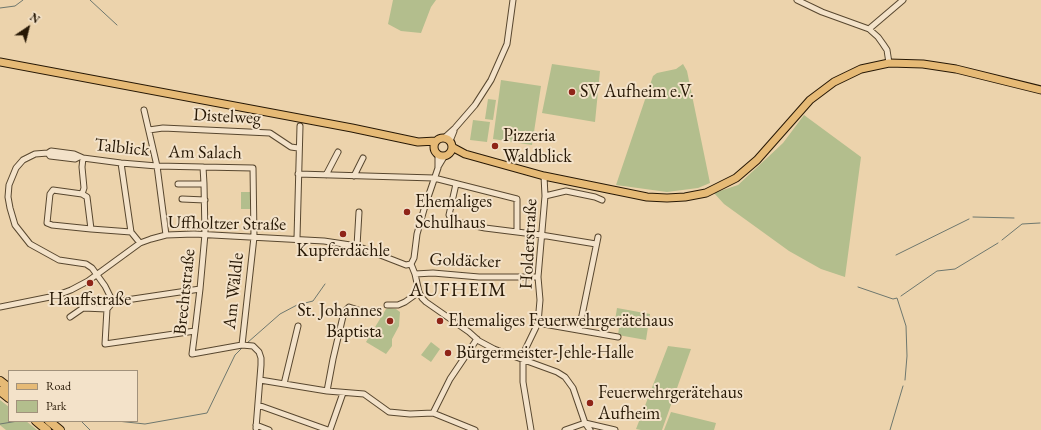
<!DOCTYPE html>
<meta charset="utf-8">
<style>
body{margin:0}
#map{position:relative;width:1041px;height:430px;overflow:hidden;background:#ecd3ac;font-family:"EB Garamond",serif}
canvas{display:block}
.legend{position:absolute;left:8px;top:370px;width:130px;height:52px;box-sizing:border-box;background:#f3e2c9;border:1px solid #a1917b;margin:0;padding:5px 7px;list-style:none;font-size:12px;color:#271805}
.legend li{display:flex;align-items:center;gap:8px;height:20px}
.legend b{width:20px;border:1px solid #a1917b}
.north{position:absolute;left:8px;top:8px;width:40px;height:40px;-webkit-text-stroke:3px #f3e2c9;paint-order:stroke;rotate:35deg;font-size:11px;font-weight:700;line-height:16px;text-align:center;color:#271805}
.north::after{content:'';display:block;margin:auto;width:14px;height:18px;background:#271805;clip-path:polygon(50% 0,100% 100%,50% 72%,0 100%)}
</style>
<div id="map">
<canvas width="1041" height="430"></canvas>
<ul class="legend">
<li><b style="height:5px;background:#e6ba76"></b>Road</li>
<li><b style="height:11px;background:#b3be8d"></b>Park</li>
</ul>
<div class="north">N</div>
</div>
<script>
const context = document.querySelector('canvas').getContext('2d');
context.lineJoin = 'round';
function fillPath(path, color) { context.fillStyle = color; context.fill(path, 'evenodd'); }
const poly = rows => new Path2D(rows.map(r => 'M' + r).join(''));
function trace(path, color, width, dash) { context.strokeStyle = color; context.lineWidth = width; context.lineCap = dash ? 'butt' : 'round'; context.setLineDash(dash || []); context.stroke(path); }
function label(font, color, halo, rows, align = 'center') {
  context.font = font + ' "EB Garamond",serif'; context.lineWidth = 4; context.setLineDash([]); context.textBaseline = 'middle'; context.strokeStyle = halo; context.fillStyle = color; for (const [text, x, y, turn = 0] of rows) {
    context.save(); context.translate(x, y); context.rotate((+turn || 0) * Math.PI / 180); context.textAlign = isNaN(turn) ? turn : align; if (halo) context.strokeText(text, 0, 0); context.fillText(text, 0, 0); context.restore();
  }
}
fillPath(poly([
 [393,0,436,0,431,7,421,33,401,31,388,24],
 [552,64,600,71,595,122,542,113],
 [683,64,687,71,710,183,698,188,667,192,616,185,653,76,657,73,676,69],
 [501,80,541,86,532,145,493,139],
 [488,99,496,100,493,120,485,119],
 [804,115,861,157,845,277,821,269,789,251,724,204,714,193,738,185,783,143],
 [473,120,490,122,487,142,470,140],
 [241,192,251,192,251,209,241,209],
 [389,308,396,309,400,312,399,326,392,339,392,346,386,354,366,342,386,309],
 [617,308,650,314,646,340,618,335,619,328,614,327],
 [431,342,440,349,431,362,421,355],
 [668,346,691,349,662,430,641,430,636,429],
 [0,400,9,407,9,421,26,421,37,430,6,430,1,426,0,425],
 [671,412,716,423,714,430,664,430]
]), '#b3be8d');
trace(poly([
 [90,0,117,25],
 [0,8,15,6,23,0],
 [973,217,1014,218],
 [1002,240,1022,224,1040,223],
 [896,255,969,219],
 [858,287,893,299,897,298,906,326,907,356,905,380],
 [901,296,937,271,955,269,998,243],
 [247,343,280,314,297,305,313,301,325,284],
 [81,421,90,430],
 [117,421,145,424,207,413,235,355,243,347],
 [0,424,18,421],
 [890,430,903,386]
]), '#6e776e', 1);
const minor = poly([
 [797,0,822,12,869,29,878,37,883,44,887,50,889,63],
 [869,29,903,0],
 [144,110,157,166,166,235],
 [149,130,163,128,270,133,291,147,298,148],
 [444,138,455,128,475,105,491,80,507,44,513,0],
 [450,141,454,131],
 [48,153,50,156,75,159,79,157],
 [121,163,131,232,140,243],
 [438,167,444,157],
 [298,174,434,178,517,199,517,232],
 [326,175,338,152],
 [354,176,363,158],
 [178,184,204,184],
 [456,184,449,215,452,221,485,228,541,235,596,244],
 [82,194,84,188,82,167,83,158],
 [545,196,566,191,595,197,602,200],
 [182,199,205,200],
 [91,229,87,197,82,194,53,190,50,194,47,223,52,225,91,229,131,232],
 [297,238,300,126],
 [357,246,359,212],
 [411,264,415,274,419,292,422,298,426,302,469,332,479,341,494,349,557,372,565,377,573,388,585,423,590,430],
 [411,264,414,258,417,234,425,206,438,168,438,156],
 [415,274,433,273,479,277,538,277],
 [113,302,200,289],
 [387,305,398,305,405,302,419,292],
 [0,307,55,296,71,290,88,281,140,243,151,239,166,235,194,234,324,241,357,246,406,265,411,264],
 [70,317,83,308,107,309],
 [538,323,618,337],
 [579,330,598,237],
 [195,331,105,344,107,309,113,302,105,286,92,268,86,264,59,260,30,244,15,225,10,208,8,197,9,185,16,168,23,160,35,154,48,153,51,151,74,154,83,158,121,163,157,166,203,167,253,168,254,237,242,345,192,354,195,331,200,289,205,234,204,184,203,167],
 [242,345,253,346,259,352,261,358,261,365,256,428],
 [260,380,327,391,364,394,389,412,410,414,433,413,475,430],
 [284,384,298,326],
 [327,391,333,359,344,312,349,307,361,311],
 [258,405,328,430],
 [433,413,450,379,477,339],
 [256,425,269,430],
 [330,430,343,393],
 [531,430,523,382,523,359,524,352,538,323,540,300,538,277,545,196,544,176],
 [565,430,585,423,615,430]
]);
const major = poly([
 [0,62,352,128,418,142,436,141],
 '434 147a9 9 0 1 1 18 0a9 9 0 1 1-18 0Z',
 [452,147,465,154,544,176,647,197,667,198,685,197,706,193,736,178,757,160,810,100,834,82,861,69,889,63,923,64,956,69,1041,90]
]);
const highway = poly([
 [0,381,9,388],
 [0,391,9,398],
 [36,421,47,430],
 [49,421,60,430]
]);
trace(minor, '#58472f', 7);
trace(major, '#271805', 9);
trace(highway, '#271805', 10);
trace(minor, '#f3e2c9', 5);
trace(major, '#e6ba76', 7);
trace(highway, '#e6ba76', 8);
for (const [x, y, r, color] of [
 [572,92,4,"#8f2418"],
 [495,146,4,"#8f2418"],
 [407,212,4,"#8f2418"],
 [343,234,4,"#8f2418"],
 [90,283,4,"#8f2418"],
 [390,321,4,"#8f2418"],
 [440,321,4,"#8f2418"],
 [448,353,4,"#8f2418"],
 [590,403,4,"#8f2418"]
]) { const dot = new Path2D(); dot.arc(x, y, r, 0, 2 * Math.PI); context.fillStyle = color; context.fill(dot); trace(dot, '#f3e2c9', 1.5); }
label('18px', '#271805', '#f3e2c9', [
 ["SV Aufheim e.V.",580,92],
 ["Pizzeria",503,136],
 ["Waldblick",503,157],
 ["Ehemaliges",415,202],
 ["Schulhaus",415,223],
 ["Kupferdächle",343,251,"center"],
 ["Hauffstraße",90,300,"center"],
 ["St. Johannes",382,311,"right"],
 ["Baptista",382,332,"right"],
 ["Ehemaliges Feuerwehrgerätehaus",448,321],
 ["Bürgermeister-Jehle-Halle",456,353],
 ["Feuerwehrgerätehaus",598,393],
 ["Aufheim",598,414]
], 'left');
label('18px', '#271805', '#f3e2c9', [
 ["Distelweg",227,117,3],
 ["Talblick",122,148,6],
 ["Am Salach",205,153,1],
 ["Uffholtzer Straße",227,224,1],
 ["Holderstraße",529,244,-87],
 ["Goldäcker",465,261,2],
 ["Am Wäldle",234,291,-84],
 ["Brechtstraße",185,292,-84]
]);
context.letterSpacing = '1px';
label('20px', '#271805', '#f3e2c9', [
 ["AUFHEIM",458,291]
]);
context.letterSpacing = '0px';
</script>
